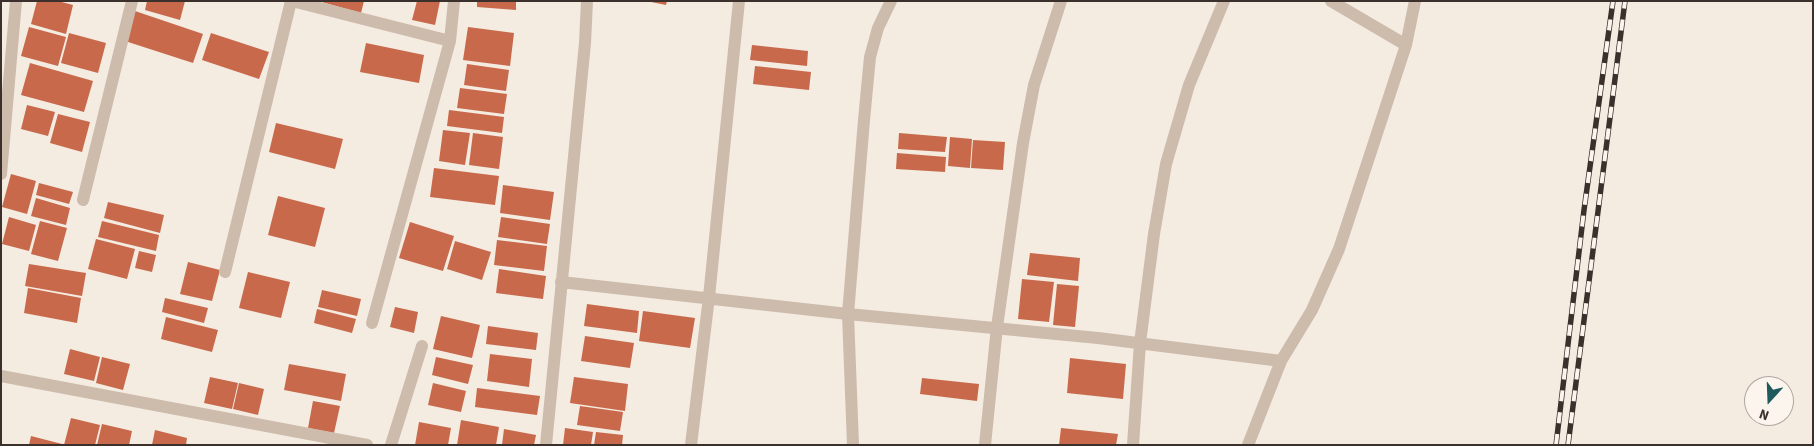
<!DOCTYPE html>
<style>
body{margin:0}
#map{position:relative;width:1814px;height:446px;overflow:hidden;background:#f4ebe1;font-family:"Source Sans 3",sans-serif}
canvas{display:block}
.frame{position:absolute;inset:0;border:2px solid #3b302b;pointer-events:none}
.north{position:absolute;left:1744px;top:376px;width:50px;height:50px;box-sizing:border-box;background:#fbf5ee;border:1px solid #aea6a0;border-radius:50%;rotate:200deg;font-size:14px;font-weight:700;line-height:20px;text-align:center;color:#3b302b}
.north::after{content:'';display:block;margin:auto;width:18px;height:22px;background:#1f5a5e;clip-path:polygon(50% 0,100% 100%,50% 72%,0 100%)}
</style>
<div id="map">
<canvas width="1814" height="446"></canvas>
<div class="frame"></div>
<div class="north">N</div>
</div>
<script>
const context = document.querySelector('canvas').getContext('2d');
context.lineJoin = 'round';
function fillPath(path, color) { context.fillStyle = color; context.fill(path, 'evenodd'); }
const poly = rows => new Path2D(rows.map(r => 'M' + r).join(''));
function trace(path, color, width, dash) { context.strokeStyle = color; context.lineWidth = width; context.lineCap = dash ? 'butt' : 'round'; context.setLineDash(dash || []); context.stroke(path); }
fillPath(poly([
 [37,1,58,1,73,5,66,34,31,24],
 [147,1,185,1,180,20,145,10],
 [318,1,364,1,361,13],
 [417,1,440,1,435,25,412,20],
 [477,1,516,1,516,10,477,7],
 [646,1,667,1,666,5],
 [135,11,203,34,193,63,125,41],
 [29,27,66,37,58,66,21,56],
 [468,27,514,33,510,66,463,60],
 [69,33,106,43,98,73,61,63],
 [211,33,269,52,259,79,202,60],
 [366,43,424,55,419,83,360,72],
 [752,45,808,51,807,66,750,60],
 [30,63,93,81,84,112,21,95],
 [467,64,509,70,506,91,464,85],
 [755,66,811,72,809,90,753,84],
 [460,88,507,94,504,114,457,108],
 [27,105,55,112,48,136,21,129],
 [449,110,504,117,502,133,447,126],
 [58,114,90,122,82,152,50,143],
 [276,123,343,139,335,169,269,152],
 [443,130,470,133,465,165,439,161],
 [473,133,503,137,499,169,469,165],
 [899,133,947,137,945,152,898,149],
 [950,137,972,139,970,168,948,166],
 [973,140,1005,142,1003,170,971,168],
 [897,153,946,157,945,172,896,169],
 [434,168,499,176,495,205,430,197],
 [11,174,36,181,27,214,2,207],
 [39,183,73,192,69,204,36,195],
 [503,185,554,192,550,220,500,213],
 [278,196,325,208,315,247,268,235],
 [36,198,70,208,66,225,31,216],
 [108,202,164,215,160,233,104,218],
 [9,217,36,225,29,251,2,244],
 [501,217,550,224,547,244,498,237],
 [40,221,67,228,58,261,31,254],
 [102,221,159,235,156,251,98,237],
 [410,222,454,236,443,271,399,258],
 [96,239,135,249,127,279,88,269],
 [497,240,547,246,544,271,494,265],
 [455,241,491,252,482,280,447,269],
 [139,251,156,255,152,272,135,268],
 [1030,253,1080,258,1078,281,1027,275],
 [188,262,220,270,212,301,180,294],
 [29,264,86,273,82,296,25,286],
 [499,269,546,276,543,299,496,293],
 [248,272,290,282,281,318,239,308],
 [1022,279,1054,282,1049,322,1018,319],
 [1057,284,1079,286,1075,327,1053,325],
 [28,288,81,298,77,323,24,313],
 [322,290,361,299,357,316,318,307],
 [165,298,208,308,204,323,162,312],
 [587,304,639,311,637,333,584,326],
 [395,307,418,312,414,333,390,327],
 [317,309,356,319,352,333,314,323],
 [643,311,695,318,690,348,639,341],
 [441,316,480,325,472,358,433,349],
 [166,317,218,330,212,352,161,339],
 [488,326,538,333,536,350,486,344],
 [585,336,634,343,630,368,581,361],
 [70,349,100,357,94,381,64,374],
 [490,354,532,359,529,387,487,381],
 [102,357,130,364,123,390,96,383],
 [436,357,473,365,468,384,432,375],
 [1070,358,1126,364,1123,399,1067,393],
 [289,364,346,374,341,401,284,390],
 [210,377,238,383,232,409,204,403],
 [574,377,628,384,625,411,570,403],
 [922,378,979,384,977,401,920,394],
 [239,383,264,389,258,415,233,409],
 [433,383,466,391,461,412,428,405],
 [477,388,540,396,537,415,475,407],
 [313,401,340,406,334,433,308,428],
 [580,406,623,412,620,431,577,425],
 [71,418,100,425,95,445,64,445],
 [461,420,499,427,496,445,457,445],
 [419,422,451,428,448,445,415,445],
 [102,424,132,431,129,445,97,445],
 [565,428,593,432,591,445,563,445],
 [1061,428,1118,434,1116,445,1059,445],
 [504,429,536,435,534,445,502,445],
 [155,430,187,438,186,445,152,445],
 [596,432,623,435,622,445,594,445],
 [31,436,62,444,62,445,29,445]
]), '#c8694b');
trace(poly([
 [292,1,450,41],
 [1331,1,1406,45],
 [1,174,16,1],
 [83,200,132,1],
 [225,272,291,1],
 [561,282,848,314,1098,338,1281,361],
 [372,323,450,41,454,1],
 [1,376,367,445],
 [391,445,422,346],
 [546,445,585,43,587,1],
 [691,445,709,297,739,1],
 [853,445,848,314,864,120,870,57,878,28,891,1],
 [985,445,997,327,1023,143,1034,85,1061,1],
 [1133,445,1140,343,1154,234,1166,164,1189,85,1224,1],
 [1248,445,1281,361,1312,310,1339,249,1406,45,1415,1]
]), '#cdbbac', 12);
const rail = poly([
 [1556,445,1584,210,1613,1],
 [1568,445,1625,1]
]);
trace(rail, '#3b302b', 5.5);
trace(rail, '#fbf5ee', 4, [11]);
</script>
